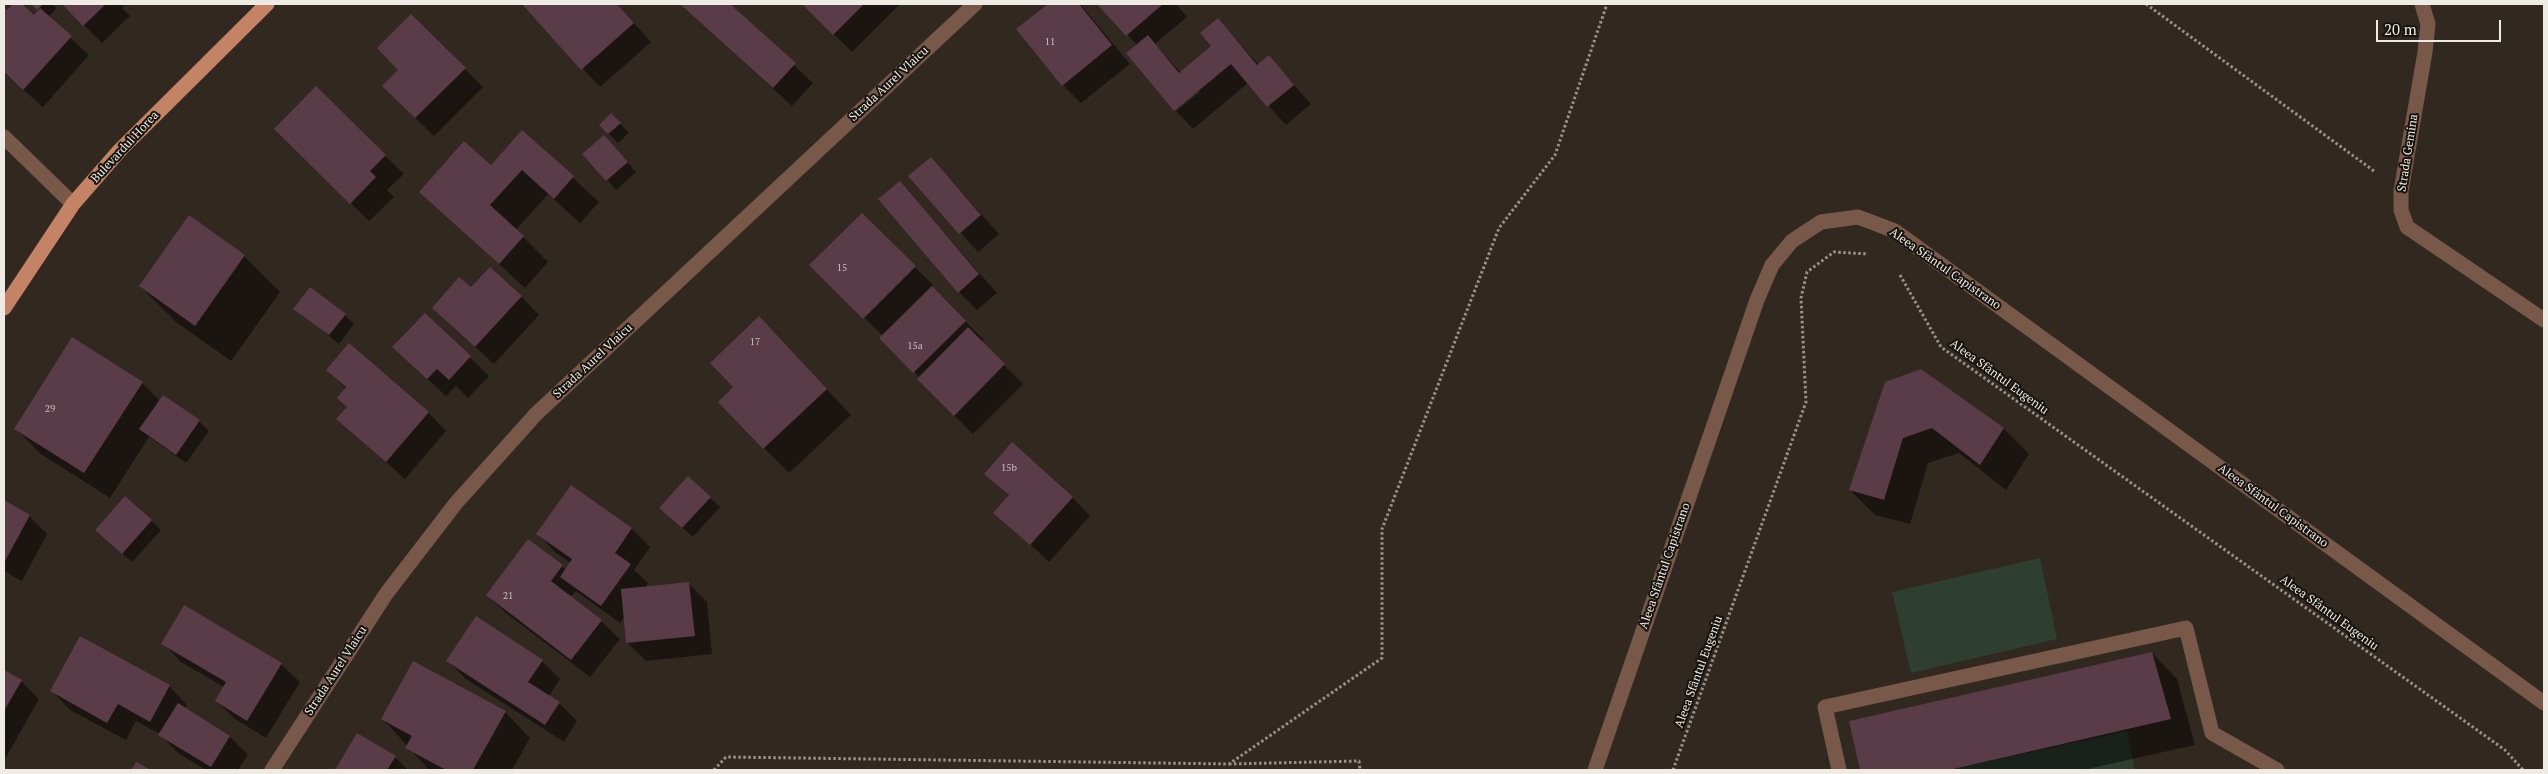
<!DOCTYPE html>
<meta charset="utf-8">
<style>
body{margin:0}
#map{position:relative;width:2548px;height:774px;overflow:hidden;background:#312920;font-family:"PT Serif",serif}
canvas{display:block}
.frame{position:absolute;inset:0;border:5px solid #eeeae4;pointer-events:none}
.scale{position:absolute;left:2376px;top:20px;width:125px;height:22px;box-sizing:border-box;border:2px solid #eeeae4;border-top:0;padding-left:6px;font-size:15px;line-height:18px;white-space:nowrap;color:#eeeae4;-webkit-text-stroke:4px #16130f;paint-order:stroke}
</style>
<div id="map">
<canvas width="2548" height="774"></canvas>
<div class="frame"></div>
<div class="scale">20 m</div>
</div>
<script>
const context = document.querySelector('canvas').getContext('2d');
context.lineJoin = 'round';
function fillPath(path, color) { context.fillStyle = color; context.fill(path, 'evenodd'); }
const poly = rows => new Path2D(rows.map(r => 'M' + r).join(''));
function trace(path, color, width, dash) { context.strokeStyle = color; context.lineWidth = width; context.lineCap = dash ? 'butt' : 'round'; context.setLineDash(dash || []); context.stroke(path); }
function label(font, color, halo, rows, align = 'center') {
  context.font = font + ' "PT Serif",serif'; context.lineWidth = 4; context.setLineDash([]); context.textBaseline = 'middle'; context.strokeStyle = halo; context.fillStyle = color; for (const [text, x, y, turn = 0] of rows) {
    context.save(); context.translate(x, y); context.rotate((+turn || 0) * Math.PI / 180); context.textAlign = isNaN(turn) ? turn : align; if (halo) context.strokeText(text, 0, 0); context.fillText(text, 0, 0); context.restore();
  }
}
fillPath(poly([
 [2040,558,2057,639,1911,673,1892,592],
 [2127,731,2135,770,1949,770]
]), '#2e3f32');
fillPath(poly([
 [11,4,20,4,34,16,39,11,33,4,53,4,57,8,48,17,89,55,43,107,4,73,4,9,7,11],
 [63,4,126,4,122,8,130,16,102,43],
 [523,4,617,4,651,42,600,87],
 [681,4,728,4,813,83,792,106],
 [803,4,898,4,899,5,852,52],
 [1050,4,1080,4,1130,64,1081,103,1063,85,1018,29],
 [1099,4,1176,4,1187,17,1155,44,1181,73,1213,47,1218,20,1259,65,1269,57,1311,104,1286,125,1248,83,1193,129,1176,111,1200,92,1137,45],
 [411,15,483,87,434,136,383,86,400,70],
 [316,88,404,174,387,190,394,197,369,221,294,147],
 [611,114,629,133,618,143,600,125],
 [522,131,599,202,580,223,548,194,516,230,548,262,525,288,421,192,491,167],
 [613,146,636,172,616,190,584,154],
 [931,158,999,234,978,252,910,176],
 [900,183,997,293,977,310,959,292],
 [862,215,933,285,931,287,984,340,981,342,1023,384,973,434,918,379,920,378,881,338,883,336,811,265],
 [190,217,244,256,280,292,231,361,176,322,140,286],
 [471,289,521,296,539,315,494,364,452,326],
 [295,308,345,315,354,324,339,344],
 [425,314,489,376,468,398,456,386,446,396,412,365],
 [784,344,851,415,789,473,764,448,735,387],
 [328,370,428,412,446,431,405,479,338,419,348,408,346,389],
 [1921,371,2004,429,2029,454,2006,490,1959,453,1928,463,1910,524,1875,515,1850,490],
 [142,383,160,401,164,397,199,421,209,431,186,463,149,437,110,498,41,454,15,428],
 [986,474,1072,497,1090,516,1049,562,995,512,1009,496],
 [688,478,720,507,693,537,670,517],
 [571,487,632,529,650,547,634,570,648,583,645,588,688,583,707,602,712,654,646,661,627,642,625,616,620,623,576,591,570,597,601,621,620,639,590,677,506,613,487,595,562,566,566,570,571,563,556,553,538,534],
 [4,502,29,516,47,534,22,581,4,571],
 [151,520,161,530,132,562,106,539],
 [163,643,281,664,300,682,266,738,235,719,216,701,224,687,181,662],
 [2152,653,2177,679,2195,745,2083,770,1861,770,1850,722],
 [448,661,542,661,560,679,549,696,559,703,577,721,564,742,466,679],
 [4,672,21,681,39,699,4,761],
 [169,686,187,705,185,709,230,737,248,755,238,770,206,770,178,753,160,734,136,721,126,740,70,710,52,691],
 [505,712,530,738,512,770,429,770,383,719],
 [357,735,395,757,408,770,336,770]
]), '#0007');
fillPath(poly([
 [12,4,22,4,34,15,40,8,72,36,23,90,4,72,4,7,7,10],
 [31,4,43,4,37,10],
 [62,4,106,4,83,26],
 [522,4,617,4,634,23,581,70],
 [680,4,730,4,796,63,773,88],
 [802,4,864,4,833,35],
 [1048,4,1079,4,1112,45,1062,86,1016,29],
 [1097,4,1163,4,1126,36],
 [411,14,466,68,415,118,382,86,398,70,377,48],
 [1218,18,1257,65,1269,55,1294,85,1267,107,1231,64,1174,111,1126,53,1148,35,1179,73,1211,46,1200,33],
 [316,86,386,155,370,171,376,177,350,204,274,129],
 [611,113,621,123,608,134,599,125],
 [522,130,574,176,554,199,522,170,490,205,524,236,499,264,419,192,464,141,491,165],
 [604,135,628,162,606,181,582,154],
 [931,157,981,215,959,234,908,176],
 [900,181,979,274,958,293,878,199],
 [862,213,916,266,863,319,809,265],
 [189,215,245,255,195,326,139,286],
 [490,267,522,296,475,347,432,308,459,277,471,287],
 [932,286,966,321,913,373,879,338],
 [310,287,346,314,329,335,293,309],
 [425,313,471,356,449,380,437,369,427,379,392,347],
 [759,316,827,389,763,449,718,402,733,387,710,363],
 [968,327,1005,364,954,416,917,379],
 [72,337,143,382,84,473,14,429],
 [349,343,429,412,386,462,336,419,347,407,337,398,346,387,326,370],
 [1921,369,2004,428,1980,465,1932,428,1903,438,1884,500,1849,490,1885,382],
 [163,395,200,420,176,455,139,429],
 [1012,442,1073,497,1030,545,993,513,1009,495,984,474],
 [688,476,711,497,682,528,659,508],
 [571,485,632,528,615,553,631,564,601,606,560,577,572,559,536,534],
 [125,496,152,520,122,554,95,530],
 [4,500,30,515,4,563],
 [528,539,563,565,551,581,602,620,571,660,486,595],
 [689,582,695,636,626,643,621,589],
 [184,605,282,663,247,721,215,701,226,682,161,644],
 [476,616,543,660,528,682,560,702,545,725,446,661],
 [80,636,170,685,150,722,118,704,107,723,50,691],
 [2152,652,2171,719,1949,770,1860,770,1849,721],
 [413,661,506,711,473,770,446,770,405,748,412,736,381,719],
 [4,670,22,680,4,711],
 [178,703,230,736,211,767,158,735],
 [357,733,396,756,387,770,335,770],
 [136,762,151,770,131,770]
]), '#5a3b48');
trace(poly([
 [2146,4,2374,171],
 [1900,275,1941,347,2505,750,2523,770],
 [1229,764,1359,761,1360,770],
 [714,770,726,757,1229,764,1382,658,1382,529,1499,228,1555,155,1607,4],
 [1673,770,1806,402,1801,298,1807,272,1834,252,1868,254]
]), '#98928b', 3, [2.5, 2.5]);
trace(poly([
 [1595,770,1757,300,1772,265,1792,241,1821,222,1858,217,1895,231,2544,703],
 [1839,770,1825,707,2186,628,2212,733,2277,770]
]), '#785849', 15);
trace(poly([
 [2422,4,2428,24,2425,52,2401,191,2401,210,2407,227,2544,320],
 [4,137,73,204],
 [272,770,386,594,456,503,536,414,975,4]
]), '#785849', 15);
trace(poly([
 [4,308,73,204,120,150,267,4]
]), '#c38364', 15);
label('10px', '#c9bebd', null, [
 ["11",1050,42],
 ["15",842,268],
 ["17",755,342],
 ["15a",915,346],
 ["29",50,409],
 ["15b",1009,468],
 ["21",508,596]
]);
label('12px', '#eeeae4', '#16130f', [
 ["Strada Aurel Vlaicu",889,84,-43],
 ["Bulevardul Horea",125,147,-47],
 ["Strada Gemina",2408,153,-81],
 ["Aleea Sfântul Capistrano",1945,269,35],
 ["Strada Aurel Vlaicu",593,361,-43],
 ["Aleea Sfântul Eugeniu",1999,377,36],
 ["Aleea Sfântul Capistrano",2273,506,36],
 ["Aleea Sfântul Capistrano",1665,566,-71],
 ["Aleea Sfântul Eugeniu",2329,613,36],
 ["Strada Aurel Vlaicu",336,671,-57],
 ["Aleea Sfântul Eugeniu",1699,672,-70]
]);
</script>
